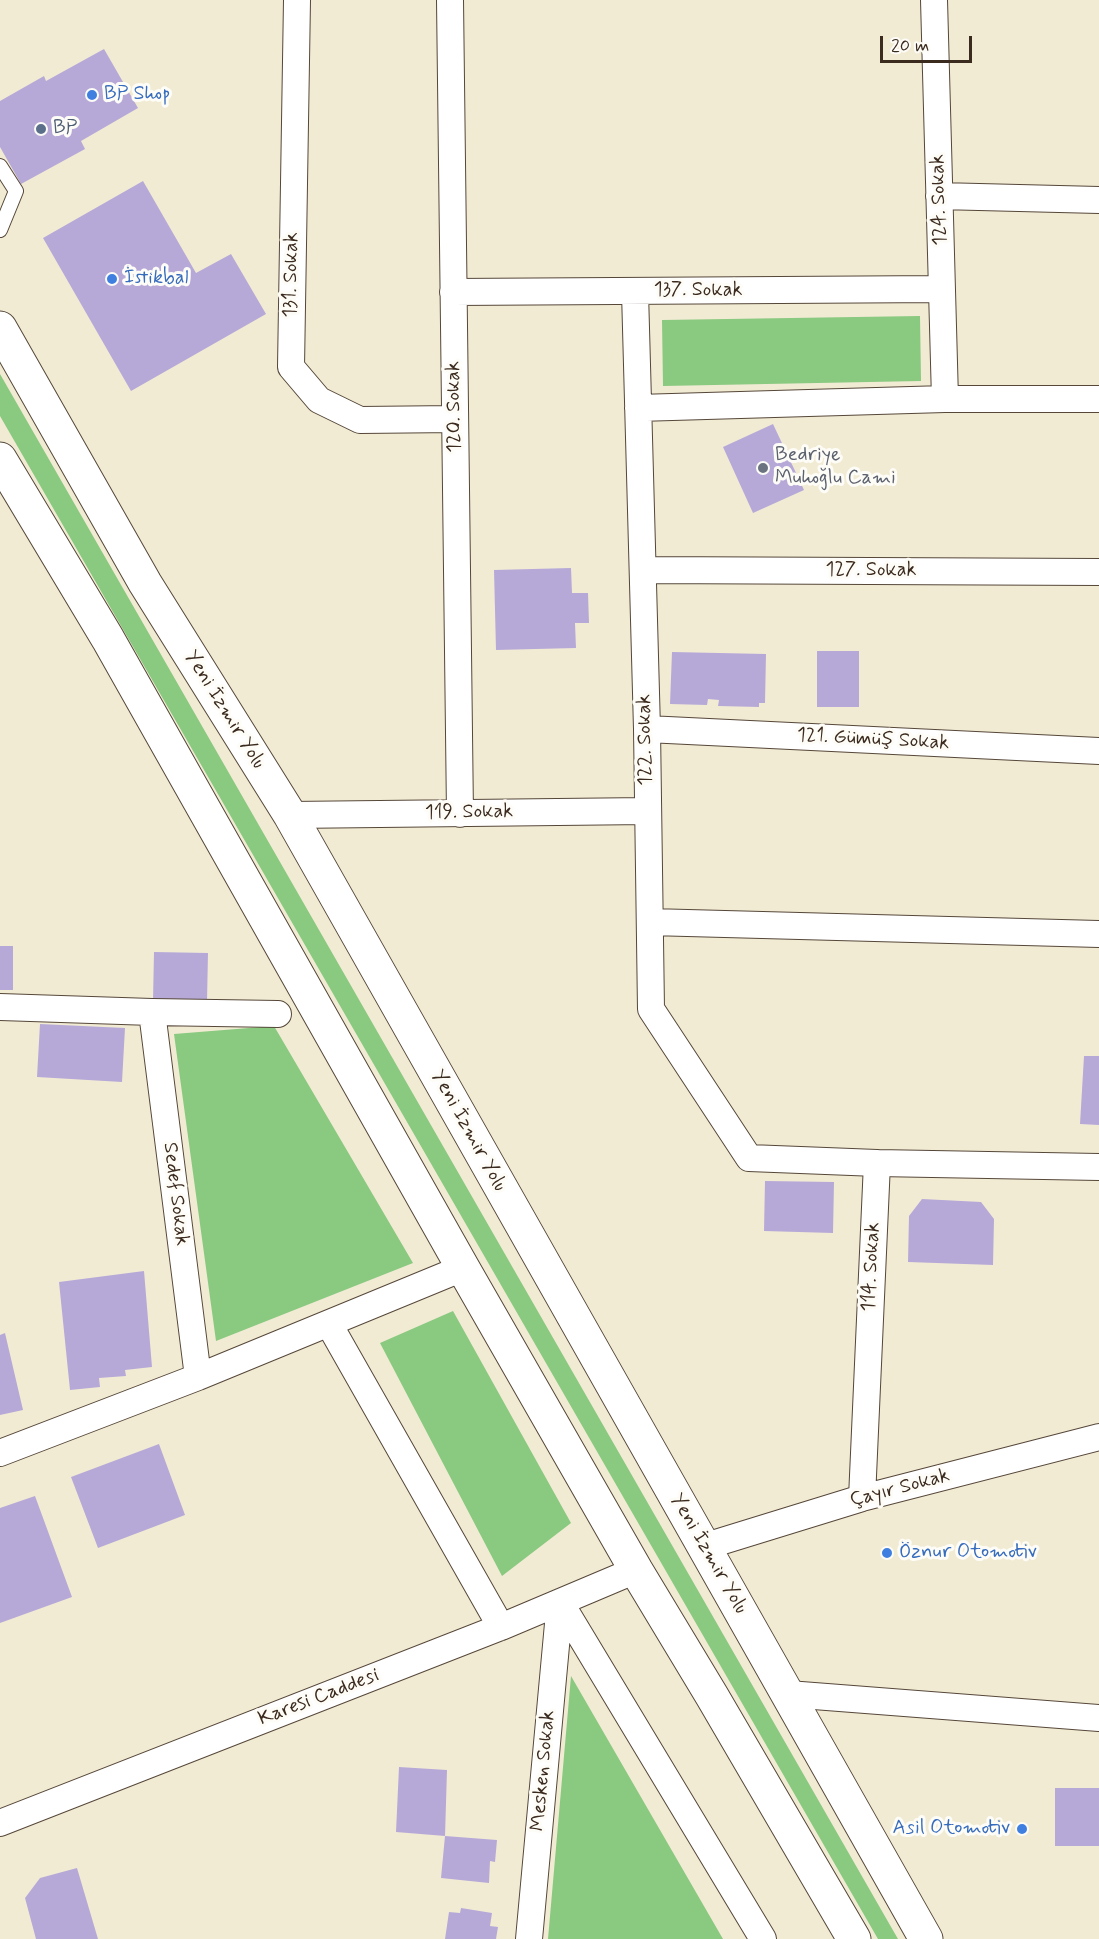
<!DOCTYPE html>
<meta charset="utf-8">
<style>
body{margin:0}
#map{position:relative;width:1099px;height:1939px;overflow:hidden;background:#f1ebd4;font-family:Mynerve,sans-serif}
canvas{display:block}
.scale{position:absolute;left:880px;top:36px;width:92px;height:27px;box-sizing:border-box;border:3px solid #3b2a1e;border-top:0;padding-left:8px;font-size:18px;line-height:21px;white-space:nowrap;color:#3b2a1e;-webkit-text-stroke:4px #fdfcf7;paint-order:stroke}
</style>
<div id="map">
<canvas width="1099" height="1939"></canvas>
<div class="scale">20 m</div>
</div>
<script>
const context = document.querySelector('canvas').getContext('2d');
context.lineJoin = 'round';
function fillPath(path, color) { context.fillStyle = color; context.fill(path, 'evenodd'); }
const poly = rows => new Path2D(rows.map(r => 'M' + r).join(''));
function trace(path, color, width, dash) { context.strokeStyle = color; context.lineWidth = width; context.lineCap = dash ? 'butt' : 'round'; context.setLineDash(dash || []); context.stroke(path); }
function label(font, color, halo, rows, align = 'center') {
  context.font = font + ' Mynerve,sans-serif'; context.lineWidth = 6; context.setLineDash([]); context.textBaseline = 'middle'; context.strokeStyle = halo; context.fillStyle = color; for (const [text, x, y, turn = 0] of rows) {
    context.save(); context.translate(x, y); context.rotate((+turn || 0) * Math.PI / 180); context.textAlign = isNaN(turn) ? turn : align; if (halo) context.strokeText(text, 0, 0); context.fillText(text, 0, 0); context.restore();
  }
}
fillPath(poly([
 [920,316,921,381,663,386,662,320],
 [0,374,898,1939,878,1939,0,416],
 [274,1026,413,1263,216,1341,174,1034],
 [453,1311,571,1523,502,1576,380,1343],
 [571,1676,723,1939,548,1939]
]), '#8ac980');
fillPath(poly([
 [104,49,138,108,81,141,85,149,21,184,0,147,0,101,44,76,46,81],
 [143,181,196,273,231,254,266,314,131,391,43,238],
 [773,424,804,490,753,513,723,447],
 [571,568,572,593,588,593,589,623,575,623,576,648,496,650,494,570],
 [817,651,859,651,859,707,817,707],
 [672,652,766,654,765,703,759,703,759,707,718,706,719,700,708,699,707,705,670,704],
 [0,946,13,946,13,990,0,990],
 [154,952,208,953,207,1002,153,1001],
 [40,1024,125,1028,122,1082,37,1077],
 [1084,1056,1099,1056,1099,1125,1080,1124],
 [765,1181,834,1182,833,1233,764,1231],
 [922,1199,981,1202,994,1219,993,1265,908,1262,909,1216],
 [144,1271,152,1367,125,1370,126,1376,99,1378,100,1387,70,1390,59,1282],
 [5,1333,23,1410,0,1415,0,1335],
 [159,1444,185,1515,98,1548,71,1477],
 [35,1496,72,1597,0,1623,0,1508],
 [399,1767,447,1770,445,1836,396,1832],
 [1055,1788,1099,1788,1099,1846,1055,1846],
 [445,1836,497,1840,495,1862,490,1861,489,1883,441,1878],
 [77,1868,98,1939,36,1939,25,1898,40,1878],
 [461,1908,492,1913,490,1926,498,1927,496,1939,445,1939,449,1912,460,1913]
]), '#b6a9d8');
const lane = poly([
 [0,166,16,191,0,230]
]);
const street = poly([
 [297,0,291,367,319,400,360,420,455,419],
 [450,0,460,814],
 [934,0,945,399],
 [939,196,1099,200],
 [453,292,942,289],
 [635,292,647,729,651,1009,749,1158,877,1163,862,1498],
 [638,408,945,399,1099,399],
 [643,570,1099,572],
 [647,729,1099,751],
 [290,815,647,811],
 [650,922,1099,934],
 [0,1007,152,1012,278,1014],
 [152,1012,198,1377],
 [877,1163,1099,1167],
 [329,1324,501,1627],
 [0,1453,198,1377,463,1268],
 [703,1547,862,1498,1099,1437],
 [560,1602,763,1939],
 [788,1694,1099,1718],
 [0,1823,501,1627,636,1570],
 [529,1939,560,1602]
]);
const highway = poly([
 [0,328,145,583,290,815,926,1939],
 [0,459,108,639,463,1268,636,1570,712,1696,854,1939]
]);
trace(lane, '#564739', 16);
trace(street, '#564739', 28);
trace(highway, '#564739', 35);
trace(lane, '#fff', 14);
trace(street, '#fff', 26);
trace(highway, '#fff', 33);
for (const [x, y, r, color] of [
 [92,95,6,"#3f7fe0"],
 [41,129,6,"#5c6f8a"],
 [112,279,6,"#3f7fe0"],
 [763,468,6,"#6b7280"],
 [887,1553,6,"#3f7fe0"],
 [1022,1829,6,"#3f7fe0"]
]) { const dot = new Path2D(); dot.arc(x, y, r, 0, 2 * Math.PI); context.fillStyle = color; context.fill(dot); trace(dot, '#fdfcf7', 2); }
label('20px', '#366cbe', '#fdfcf7', [
 ["BP Shop",104,95],
 ["İstikbal",124,279],
 ["Öznur Otomotiv",899,1553],
 ["Asil Otomotiv",1010,1829,"right"]
], 'left');
label('20px', '#4e5e75', '#fdfcf7', [
 ["BP",53,129]
], 'left');
label('20px', '#3b2a1e', '#fdfcf7', [
 ["124. Sokak",940,200,-92],
 ["131. Sokak",292,275,-89],
 ["137. Sokak",698,291],
 ["120. Sokak",455,407,-91],
 ["127. Sokak",871,571],
 ["Yeni İzmir Yolu",224,710,58],
 ["122. Sokak",646,740,-91],
 ["121. Gümüş Sokak",873,740,3],
 ["119. Sokak",469,813,-1],
 ["Yeni İzmir Yolu",468,1131,61],
 ["Sedef Sokak",175,1194,83],
 ["114. Sokak",872,1267,-87],
 ["Çayır Sokak",900,1489,-15],
 ["Yeni İzmir Yolu",708,1554,60],
 ["Karesi Caddesi",319,1698,-21],
 ["Mesken Sokak",544,1771,-85]
]);
label('20px', '#5b616d', '#fdfcf7', [
 ["Bedriye",775,456],
 ["Muhoğlu Cami",775,479]
], 'left');
</script>
